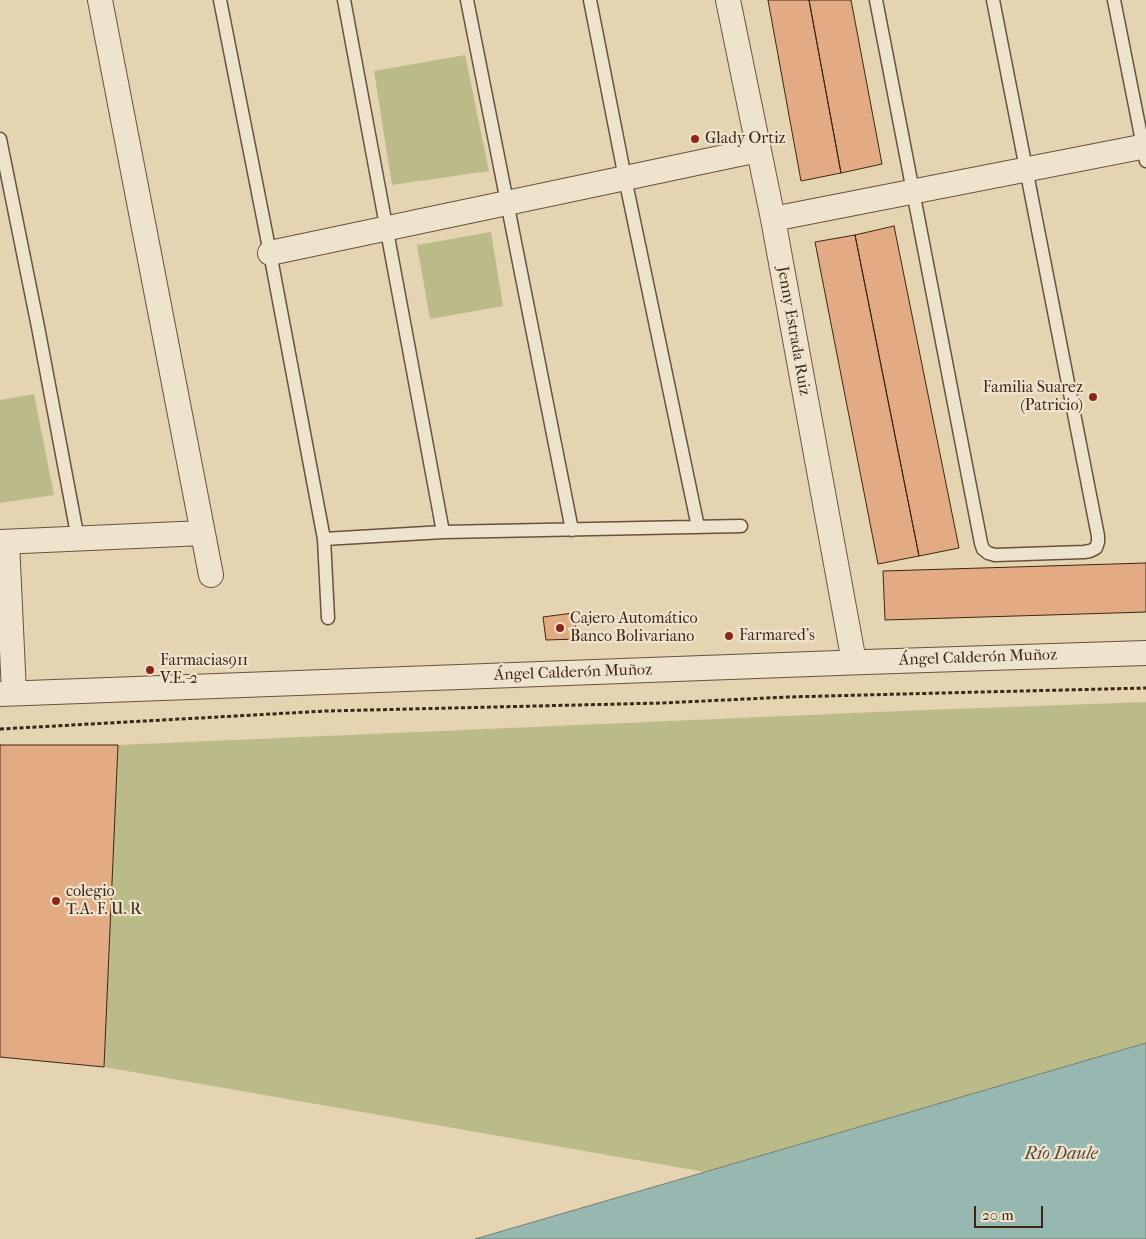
<!DOCTYPE html>
<meta charset="utf-8">
<style>
body{margin:0}
#map{position:relative;width:1146px;height:1239px;overflow:hidden;background:#e5d4b2;font-family:"IM FELL French Canon",serif}
canvas{display:block}
.scale{position:absolute;left:974px;top:1206px;width:69px;height:22px;box-sizing:border-box;border:2px solid #3e2616;border-top:0;padding-left:6px;font-size:15px;line-height:18px;white-space:nowrap;color:#3e2616;-webkit-text-stroke:4px #eee3cd;paint-order:stroke}
</style>
<div id="map">
<canvas width="1146" height="1239"></canvas>
<div class="scale">20 m</div>
</div>
<script>
const context = document.querySelector('canvas').getContext('2d');
context.lineJoin = 'round';
function fillPath(path, color) { context.fillStyle = color; context.fill(path, 'evenodd'); }
const poly = rows => new Path2D(rows.map(r => 'M' + r).join(''));
function trace(path, color, width, dash) { context.strokeStyle = color; context.lineWidth = width; context.lineCap = dash ? 'butt' : 'round'; context.setLineDash(dash || []); context.stroke(path); }
function label(font, color, halo, rows, align = 'center') {
  context.font = font + ' "IM FELL French Canon",serif'; context.lineWidth = 4.5; context.setLineDash([]); context.textBaseline = 'middle'; context.strokeStyle = halo; context.fillStyle = color; for (const [text, x, y, turn = 0] of rows) {
    context.save(); context.translate(x, y); context.rotate((+turn || 0) * Math.PI / 180); context.textAlign = isNaN(turn) ? turn : align; if (halo) context.strokeText(text, 0, 0); context.fillText(text, 0, 0); context.restore();
  }
}
fillPath(poly([
 [465,55,489,171,392,185,374,71],
 [491,232,503,306,430,319,417,245],
 [34,394,54,495,0,503,0,400],
 [1146,702,1146,1043,705,1172,104,1067,0,1057,0,745,118,745,900,711]
]), '#babb89');
const water = poly([
 [1146,1043,1146,1239,475,1239,705,1172,1146,1043]
]);
fillPath(water, '#96b8b0');
trace(water, '#737e72', 1);
const building = poly([
 [768,0,809,0,841,173,801,181,768,0],
 [809,0,851,0,882,164,841,173,809,0],
 [894,226,959,548,919,556,855,235,894,226],
 [855,235,919,556,878,564,815,242,855,235],
 [1146,563,1146,612,885,620,883,571,1146,563],
 [573,613,578,639,546,640,543,617,573,613],
 [0,745,118,745,104,1067,0,1057,0,745]
]);
fillPath(building, '#e2ab83');
trace(building, '#3e2616', 1);
const service = poly([
 [220,0,270,253,324,539,328,618],
 [344,0,443,532],
 [467,0,572,530],
 [590,0,625,178,698,527],
 [876,0,981,543,983,549,988,553,995,555,1084,552,1090,551,1096,548,1098,542,1098,536,993,0],
 [1114,0,1146,161],
 [0,139,38,327,78,539],
 [324,539,443,532,741,526]
]);
const minor = poly([
 [100,0,211,575],
 [728,0,773,219,854,662],
 [773,219,1146,146],
 [270,253,758,150],
 [0,542,203,533],
 [7,542,14,693],
 [0,694,865,662,1146,653]
]);
trace(service, '#68523d', 15);
trace(minor, '#68523d', 26);
trace(poly([
 [0,729,326,711,662,703,788,697,941,693,1146,688]
]), '#3e2616', 3, [4, 2.5]);
trace(service, '#eee3cd', 12);
trace(minor, '#eee3cd', 24);
for (const [x, y, r, color] of [
 [695,139,5,"#8f2418"],
 [1093,397,5,"#8f2418"],
 [560,628,5,"#8f2418"],
 [729,636,5,"#8f2418"],
 [150,670,5,"#8f2418"],
 [56,901,5,"#8f2418"]
]) { const dot = new Path2D(); dot.arc(x, y, r, 0, 2 * Math.PI); context.fillStyle = color; context.fill(dot); trace(dot, '#eee3cd', 2); }
label('16px', '#3e2616', '#eee3cd', [
 ["Glady Ortiz",705,139],
 ["Familia Suarez",1083,388,"right"],
 ["(Patricio)",1083,406,"right"],
 ["Cajero Automático",570,619],
 ["Banco Bolivariano",570,637],
 ["Farmared’s",739,636],
 ["Farmacias911",160,661],
 ["V.E.-2",160,679],
 ["colegio",66,892],
 ["T.A. F. U. R",66,910]
], 'left');
label('16px', '#3e2616', '#eee3cd', [
 ["Jenny Estrada Ruiz",793,331,80],
 ["Ángel Calderón Muñoz",978,658,-2],
 ["Ángel Calderón Muñoz",573,673,-2]
]);
label('italic 18px', '#544a3c', '#eee3cd', [
 ["Río Daule",1061,1155]
]);
</script>
